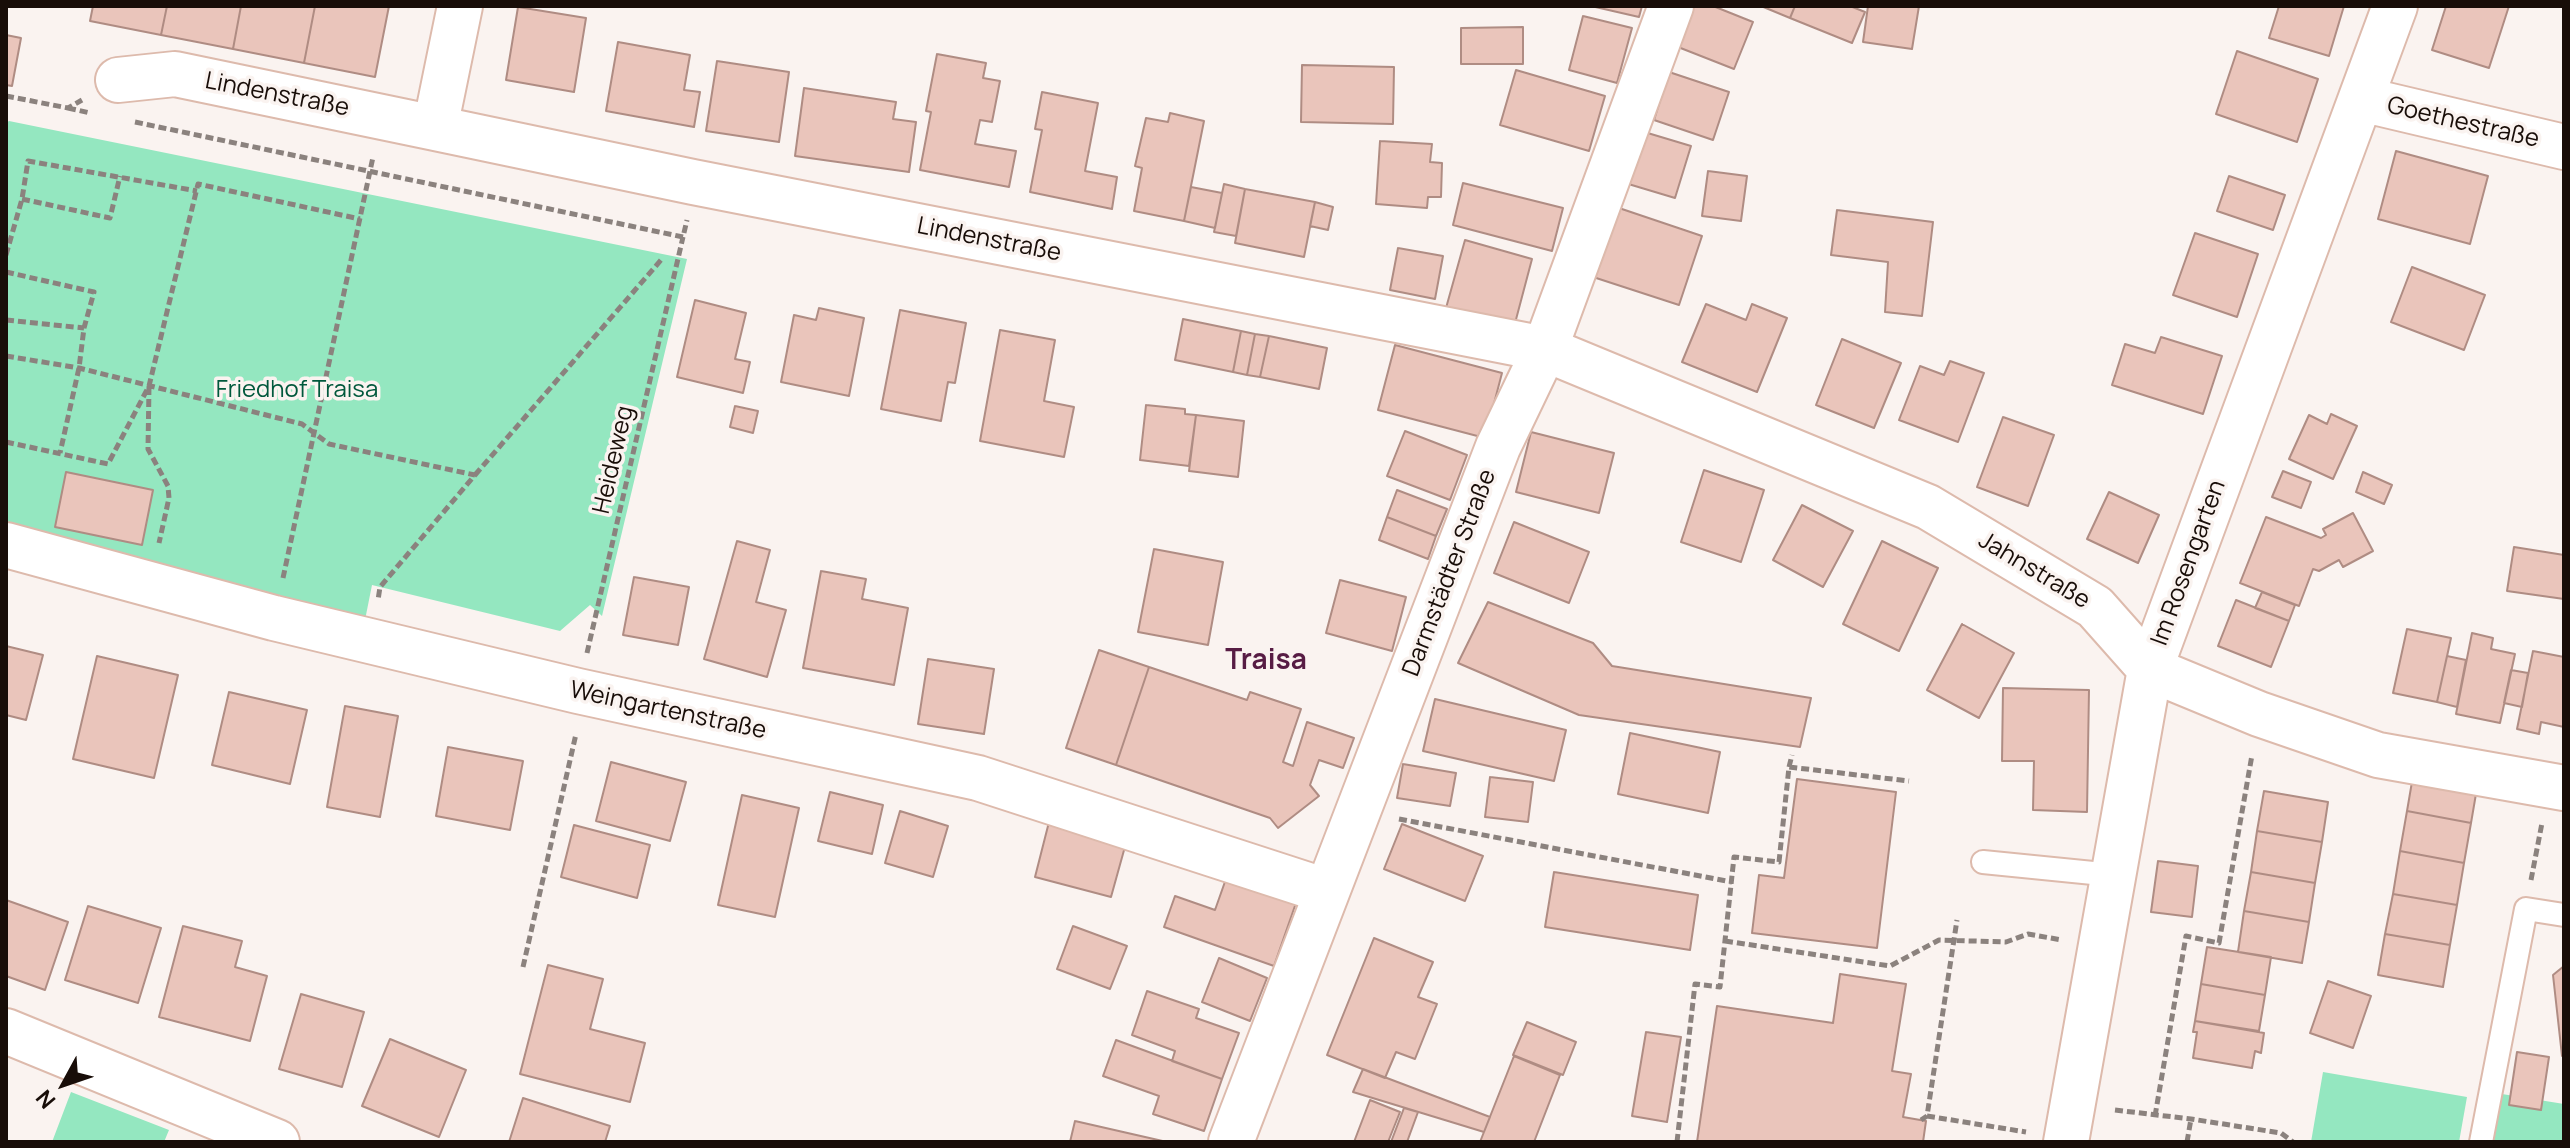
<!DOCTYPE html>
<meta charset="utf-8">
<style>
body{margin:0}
#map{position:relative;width:2570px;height:1148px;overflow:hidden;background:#faf3f0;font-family:Manrope,sans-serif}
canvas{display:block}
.frame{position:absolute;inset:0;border:8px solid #180d08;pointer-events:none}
.north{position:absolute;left:24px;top:1044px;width:80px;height:80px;-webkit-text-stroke:6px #faf3f0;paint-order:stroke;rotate:230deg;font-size:22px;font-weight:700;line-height:32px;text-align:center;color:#180d08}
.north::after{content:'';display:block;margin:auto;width:28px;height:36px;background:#180d08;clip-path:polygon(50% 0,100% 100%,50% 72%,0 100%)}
</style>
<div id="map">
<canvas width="2570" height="1148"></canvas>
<div class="frame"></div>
<div class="north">N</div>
</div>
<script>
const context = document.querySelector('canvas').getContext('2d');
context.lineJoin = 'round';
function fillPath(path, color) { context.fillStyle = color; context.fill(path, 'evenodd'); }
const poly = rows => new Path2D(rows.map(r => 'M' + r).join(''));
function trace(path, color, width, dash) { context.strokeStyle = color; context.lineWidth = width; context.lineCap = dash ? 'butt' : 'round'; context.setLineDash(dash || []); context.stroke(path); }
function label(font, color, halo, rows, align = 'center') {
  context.font = font + ' Manrope,sans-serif'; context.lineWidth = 7; context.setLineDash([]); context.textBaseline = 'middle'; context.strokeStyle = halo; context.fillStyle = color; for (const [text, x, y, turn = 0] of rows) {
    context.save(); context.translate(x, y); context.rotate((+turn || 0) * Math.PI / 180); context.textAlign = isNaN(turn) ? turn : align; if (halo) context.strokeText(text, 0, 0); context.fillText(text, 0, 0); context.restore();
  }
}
fillPath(poly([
 [9,121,687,259,602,616,590,605,560,631,372,585,365,620,6,527,6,123],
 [2323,1072,2467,1097,2459,1142,2311,1142],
 [71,1092,169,1130,164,1142,52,1142],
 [2502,1094,2564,1104,2564,1142,2493,1142]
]), '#94e7c0');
const building = poly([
 [93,6,167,6,161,35,90,21,93,6],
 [167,6,241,6,233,49,161,35,167,6],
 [241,6,315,6,304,63,233,49,241,6],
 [315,6,389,6,375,77,304,63,315,6],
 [1591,6,1642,6,1639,17,1591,6],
 [1694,6,1713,6,1753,22,1734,69,1678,47,1694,6],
 [1761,6,1795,6,1790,18,1761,6],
 [1795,6,1850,6,1865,12,1852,43,1790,18,1795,6],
 [1868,6,1919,6,1912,49,1863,42,1868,6],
 [2279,6,2344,6,2329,56,2269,38,2279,6],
 [2446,6,2509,6,2489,68,2432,50,2446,6],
 [518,7,586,18,574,92,506,80,518,7],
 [1583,16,1632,28,1617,83,1569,70,1583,16],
 [1523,27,1523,64,1461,64,1461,28,1523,27],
 [6,35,21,38,12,86,6,85,6,35],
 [618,42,690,55,684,90,700,92,694,127,606,111,618,42],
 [2237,51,2318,79,2297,142,2216,114,2237,51],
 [937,54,986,63,983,78,1000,81,992,122,980,120,975,144,1016,151,1009,187,920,170,931,112,926,111,937,54],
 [717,61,789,72,779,142,706,131,717,61],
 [1302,65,1394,67,1393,124,1301,122,1302,65],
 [1516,70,1605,96,1589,151,1500,125,1516,70],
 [1669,72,1729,92,1713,140,1654,120,1669,72],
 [804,88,896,102,893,119,916,122,909,172,795,156,804,88],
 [1042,92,1098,103,1085,171,1117,177,1112,209,1030,192,1042,130,1035,129,1042,92],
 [1170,113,1204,121,1184,221,1134,211,1142,168,1135,166,1146,118,1168,122,1170,113],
 [1641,131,1691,146,1675,198,1625,183,1641,131],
 [1380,141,1432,144,1430,162,1442,163,1441,197,1428,197,1427,208,1376,204,1380,141],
 [2396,151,2488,176,2470,244,2378,219,2396,151],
 [1708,171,1747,176,1741,221,1702,216,1708,171],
 [2229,176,2285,195,2273,230,2217,211,2229,176],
 [1463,183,1563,208,1552,251,1453,225,1463,183],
 [1224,184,1245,189,1236,236,1214,232,1224,184],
 [1191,187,1222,193,1215,228,1184,221,1191,187],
 [1245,189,1315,202,1304,257,1235,243,1245,189],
 [1315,202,1333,207,1328,230,1310,226,1315,202],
 [1613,206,1702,236,1679,305,1590,276,1613,206],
 [1837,210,1933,222,1922,316,1885,312,1888,262,1831,255,1837,210],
 [2195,233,2258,254,2237,317,2173,295,2195,233],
 [1465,240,1532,259,1514,327,1446,308,1465,240],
 [1398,248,1443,256,1435,299,1390,290,1398,248],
 [2412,267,2485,295,2464,350,2391,322,2412,267],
 [695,300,746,313,735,359,750,362,743,393,677,377,695,300],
 [1706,304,1746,320,1752,304,1787,318,1757,392,1682,362,1706,304],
 [819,308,864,318,849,396,781,382,794,315,816,320,819,308],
 [900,310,966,323,955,383,948,382,941,421,881,409,900,310],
 [1183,319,1241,331,1233,372,1175,360,1183,319],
 [1000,330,1055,340,1044,401,1074,407,1064,457,980,441,1000,330],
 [1241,331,1255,334,1247,375,1233,372,1241,331],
 [1255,334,1269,336,1260,377,1247,375,1255,334],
 [1269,336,1327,348,1319,389,1260,377,1269,336],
 [2161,337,2222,356,2203,414,2112,385,2125,344,2155,353,2161,337],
 [1842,339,1901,363,1874,428,1816,405,1842,339],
 [1395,345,1502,373,1485,438,1378,410,1395,345],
 [1950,361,1984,373,1958,442,1899,420,1920,366,1944,375,1950,361],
 [1146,405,1185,409,1185,414,1196,415,1189,466,1140,460,1146,405],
 [735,406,758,411,753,433,730,427,735,406],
 [2331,414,2357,426,2333,479,2289,459,2309,415,2327,424,2331,414],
 [1196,415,1244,421,1238,477,1189,471,1196,415],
 [2003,417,2054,435,2028,506,1977,487,2003,417],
 [1405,431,1467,455,1450,500,1387,476,1405,431],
 [1531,432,1614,453,1599,513,1516,492,1531,432],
 [1704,470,1764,490,1741,562,1681,542,1704,470],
 [2283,471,2311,482,2301,508,2272,497,2283,471],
 [66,472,153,490,142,545,55,527,66,472],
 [2363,472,2392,485,2384,504,2356,492,2363,472],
 [1397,490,1447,509,1436,536,1387,517,1397,490],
 [2109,492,2159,515,2138,563,2087,539,2109,492],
 [1802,505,1853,531,1823,587,1773,560,1802,505],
 [2353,513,2373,551,2343,567,2339,560,2319,571,2313,569,2299,606,2240,583,2266,517,2321,538,2326,535,2323,529,2353,513],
 [1387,517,1436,536,1428,559,1379,540,1387,517],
 [1514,522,1589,552,1569,603,1494,573,1514,522],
 [737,541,770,550,756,602,786,610,767,677,704,659,737,541],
 [1882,541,1938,568,1899,651,1843,624,1882,541],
 [2514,547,2564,555,2564,599,2507,591,2514,547],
 [1154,549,1223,562,1208,645,1138,632,1154,549],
 [821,571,866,579,862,599,908,608,894,685,803,668,821,571],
 [634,577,689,587,678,645,623,635,634,577],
 [1340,580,1406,597,1392,651,1326,633,1340,580],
 [2262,592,2295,605,2289,621,2255,608,2262,592],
 [2236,600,2289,621,2271,667,2218,646,2236,600],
 [1488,602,1593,643,1612,666,1811,698,1800,747,1579,715,1458,663,1488,602],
 [1962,624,2014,653,1979,718,1927,690,1962,624],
 [2407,629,2451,638,2437,702,2393,693,2407,629],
 [2472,633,2493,638,2491,649,2515,654,2500,723,2456,714,2472,633],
 [6,646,43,655,26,720,6,715,6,646],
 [1099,650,1149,667,1116,765,1066,748,1099,650],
 [2533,651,2564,657,2564,727,2541,722,2539,734,2517,729,2533,651],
 [97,656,178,675,154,778,73,759,97,656],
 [2447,656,2466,660,2457,707,2437,702,2447,656],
 [928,659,994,669,984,734,918,724,928,659],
 [1149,667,1247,700,1250,692,1301,709,1283,762,1293,766,1307,722,1354,738,1343,768,1319,760,1310,785,1319,796,1278,828,1270,818,1116,765,1149,667],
 [2511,670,2528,673,2522,707,2504,703,2511,670],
 [2003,688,2089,690,2087,812,2033,810,2034,761,2002,761,2003,688],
 [229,692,307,710,290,784,212,765,229,692],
 [1435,699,1566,730,1554,781,1423,751,1435,699],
 [345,706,398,716,380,817,327,807,345,706],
 [1630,733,1720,752,1708,813,1618,794,1630,733],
 [448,747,523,761,510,830,436,816,448,747],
 [611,762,686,782,670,841,596,821,611,762],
 [1403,764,1456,773,1450,806,1397,798,1403,764],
 [2413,776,2477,788,2471,823,2407,811,2413,776],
 [1490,777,1533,782,1528,822,1485,817,1490,777],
 [1797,779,1896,792,1877,948,1752,933,1759,875,1784,878,1797,779],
 [2264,791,2328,802,2322,842,2257,831,2264,791],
 [830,792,883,805,872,854,818,841,830,792],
 [742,795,799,808,775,917,718,905,742,795],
 [900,811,948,826,933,877,885,863,900,811],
 [2407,811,2471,823,2464,863,2400,851,2407,811],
 [1049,822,1126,843,1111,897,1035,877,1049,822],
 [1402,824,1483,856,1465,901,1384,869,1402,824],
 [574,825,650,845,637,898,561,877,574,825],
 [2257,831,2322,842,2315,883,2251,872,2257,831],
 [2400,851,2464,863,2457,905,2393,894,2400,851],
 [2158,861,2198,866,2192,917,2151,912,2158,861],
 [1554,872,1698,895,1690,950,1545,927,1554,872],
 [2251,872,2315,883,2309,922,2244,911,2251,872],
 [1227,876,1297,900,1274,966,1164,927,1175,896,1215,910,1227,876],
 [2393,894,2457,905,2450,945,2385,934,2393,894],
 [6,900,68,922,45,990,6,976,6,900],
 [88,906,161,928,138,1003,65,980,88,906],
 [2244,911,2309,922,2302,963,2238,952,2244,911],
 [183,926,242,941,235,967,267,976,250,1041,159,1017,183,926],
 [1073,926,1127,946,1110,989,1057,969,1073,926],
 [2385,934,2450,945,2443,987,2378,975,2385,934],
 [1374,938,1433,962,1418,997,1437,1004,1415,1059,1396,1052,1385,1078,1327,1055,1374,938],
 [2207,947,2271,957,2265,995,2201,984,2207,947],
 [1219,958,1267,978,1250,1021,1202,1002,1219,958],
 [548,965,603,979,590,1029,645,1043,630,1102,520,1074,548,965],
 [2564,966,2564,1056,2562,1056,2553,975,2564,966],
 [1840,974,1906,984,1892,1071,1911,1074,1903,1117,1926,1121,1923,1142,1697,1142,1717,1006,1833,1023,1840,974],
 [2328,981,2371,996,2353,1048,2310,1033,2328,981],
 [2201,984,2265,995,2259,1031,2195,1021,2201,984],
 [1147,991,1199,1009,1196,1018,1239,1033,1222,1079,1172,1061,1175,1051,1132,1035,1147,991],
 [301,994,364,1012,342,1087,279,1069,301,994],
 [2195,1021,2264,1033,2261,1053,2255,1051,2252,1068,2193,1058,2197,1032,2193,1032,2195,1021],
 [1527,1022,1576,1042,1563,1075,1513,1055,1527,1022],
 [1646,1032,1681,1037,1667,1122,1632,1116,1646,1032],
 [390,1039,466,1070,439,1137,362,1106,390,1039],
 [1116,1040,1222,1079,1204,1131,1153,1114,1159,1096,1103,1076,1116,1040],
 [2517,1052,2549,1057,2541,1110,2509,1105,2517,1052],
 [1514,1056,1560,1075,1534,1142,1480,1142,1514,1056],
 [1363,1069,1490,1117,1484,1132,1353,1092,1363,1069],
 [523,1098,610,1126,605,1142,509,1142,523,1098],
 [1370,1100,1400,1112,1388,1142,1354,1142,1370,1100],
 [1404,1108,1418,1112,1407,1142,1391,1142,1404,1108],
 [1075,1121,1167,1142,1070,1142,1075,1121]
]);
fillPath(building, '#eac5bb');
trace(building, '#af8c83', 2);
const service = poly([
 [1983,862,2113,875],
 [2481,1142,2526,909,2564,915]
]);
const minor = poly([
 [460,6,435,128,693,182,1545,349,1928,507,2095,607,2150,669,2259,714,2378,755,2564,788],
 [118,80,175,74,435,128],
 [2361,99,2564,147],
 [6,545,274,618,578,691,978,778,1326,891],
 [6,1031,277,1142],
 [2066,1142,2150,669,2395,6]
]);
const tertiary = poly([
 [1231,1142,1498,447,1545,349,1671,6]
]);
trace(service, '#ddbaac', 26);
trace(minor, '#ddbaac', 48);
trace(tertiary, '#ddbaac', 48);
trace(poly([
 [6,96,68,108,82,100],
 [68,108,90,113],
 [135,122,683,237,687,220],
 [22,199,110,218,120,176],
 [6,255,22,199,28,161,197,191],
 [6,272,94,292,84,328,79,368,60,453],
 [6,320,84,328],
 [6,356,79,368,302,424,329,444,475,475,380,587,378,600],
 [149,387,148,449,168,486,169,498,159,543],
 [6,442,108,464,149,386,198,184,360,219],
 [475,475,661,260],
 [283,578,373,157],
 [587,653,683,237],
 [1789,767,1792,755],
 [1399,819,1732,882],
 [2531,880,2542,823],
 [1725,941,1890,966,1939,940,2006,942,2028,934,2062,940],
 [523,967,576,734],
 [2115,1110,2191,1119,2281,1133,2293,1142],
 [1927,1116,2026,1132],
 [2155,1116,2186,936,2219,943,2252,755],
 [1921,1120,1927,1116,1957,920],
 [1677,1142,1695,984,1720,987,1734,857,1779,862,1789,767,1909,781],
 [2187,1142,2191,1119]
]), '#8b827e', 5, [8, 4]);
trace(service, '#fff', 22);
trace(minor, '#fff', 44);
trace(tertiary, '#fff', 44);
label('24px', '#180d08', '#faf3f0', [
 ["Lindenstraße",277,95,11],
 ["Goethestraße",2463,123,13],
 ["Lindenstraße",989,240,11],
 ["Heideweg",614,460,-77],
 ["Im Rosengarten",2189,563,-70],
 ["Jahnstraße",2034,571,31],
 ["Darmstädter Straße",1450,573,-69],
 ["Weingartenstraße",668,711,12]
]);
label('24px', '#00583c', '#faf3f0', [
 ["Friedhof Traisa",297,390]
]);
label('bold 28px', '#571c44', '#faf3f0', [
 ["Traisa",1266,661]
]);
</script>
